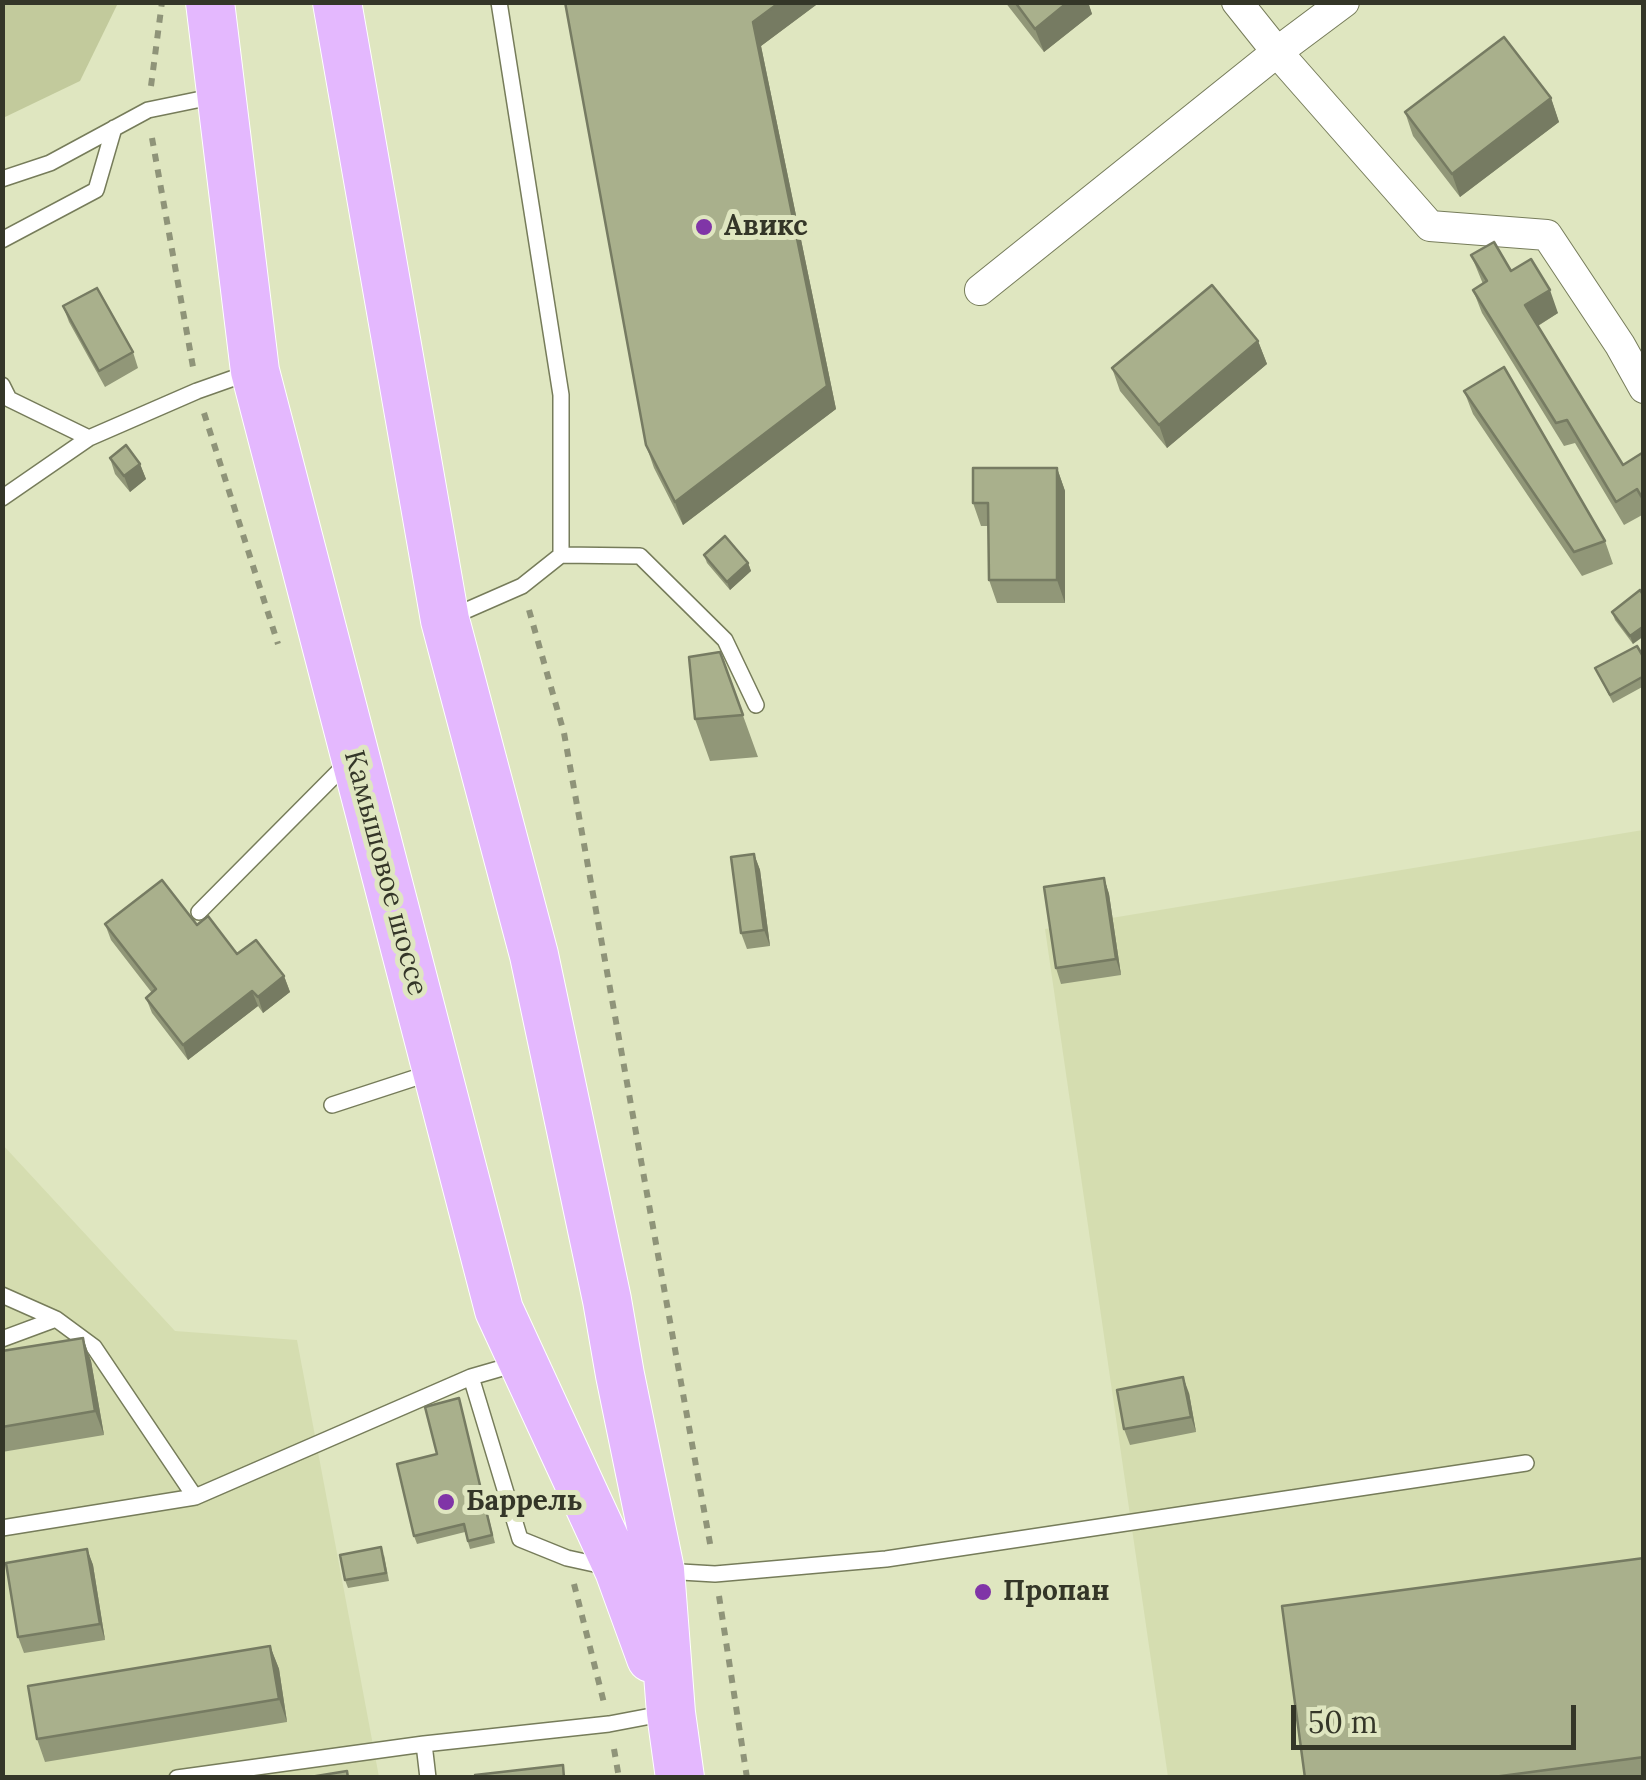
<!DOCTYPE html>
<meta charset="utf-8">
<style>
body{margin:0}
#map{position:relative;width:1646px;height:1780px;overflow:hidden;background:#dfe6c0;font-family:Lora,serif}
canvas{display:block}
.frame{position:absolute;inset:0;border:5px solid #343628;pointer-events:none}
.scale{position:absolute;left:1291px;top:1705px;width:285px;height:45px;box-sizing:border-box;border:5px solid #343628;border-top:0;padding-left:12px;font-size:30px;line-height:35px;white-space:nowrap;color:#343628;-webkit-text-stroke:8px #dfe6c0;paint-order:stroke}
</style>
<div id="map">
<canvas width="1646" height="1780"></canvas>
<div class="frame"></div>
<div class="scale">50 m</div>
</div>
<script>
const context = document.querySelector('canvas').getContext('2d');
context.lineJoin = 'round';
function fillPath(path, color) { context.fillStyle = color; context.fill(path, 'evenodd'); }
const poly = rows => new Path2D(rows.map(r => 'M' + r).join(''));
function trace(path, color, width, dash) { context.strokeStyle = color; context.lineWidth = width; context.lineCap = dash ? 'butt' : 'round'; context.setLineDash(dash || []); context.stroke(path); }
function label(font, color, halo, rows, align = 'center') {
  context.font = font + ' Lora,serif'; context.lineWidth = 10; context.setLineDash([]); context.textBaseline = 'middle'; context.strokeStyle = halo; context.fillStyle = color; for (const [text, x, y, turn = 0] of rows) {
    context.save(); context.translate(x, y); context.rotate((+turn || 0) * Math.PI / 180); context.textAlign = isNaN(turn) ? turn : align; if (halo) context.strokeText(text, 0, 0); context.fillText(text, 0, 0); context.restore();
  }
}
fillPath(poly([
 [1643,830,1643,1777,1168,1777,1045,929],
 [2,1144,175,1331,297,1340,379,1777,3,1777]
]), '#d5ddb0');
fillPath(poly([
 [3,2,118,2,118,3,80,81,3,118]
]), '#c2ca9c');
const lane = poly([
 [2,179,50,163,148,110,216,96],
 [2,240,96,190,114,128],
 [2,385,9,399,89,438,197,391,248,373],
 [2,498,89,438],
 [561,555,640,556,725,640,756,705],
 [449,618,522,586,561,555,561,395,499,2],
 [199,912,348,762],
 [332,1105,433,1072],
 [2,1295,56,1319,94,1347,195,1497],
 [2,1339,56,1319],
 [471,1377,520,1539,567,1558,608,1567],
 [2,1528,195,1497,471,1377,516,1364],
 [664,1571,715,1574,886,1559,1526,1463],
 [424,1744,428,1778],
 [177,1778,424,1744,609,1724,667,1713]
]);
const street = poly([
 [1237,2,1277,52,1430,226,1547,235,1620,345,1644,388],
 [980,290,1277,52,1344,2]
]);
const primary = poly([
 [210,2,255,371,499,1310,619,1570,651,1658],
 [337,2,445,620,534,955,607,1300,620,1375,660,1570,671,1713,680,1778]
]);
trace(lane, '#767c5a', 18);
trace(street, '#767c5a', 32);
trace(primary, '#fff', 50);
trace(poly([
 [151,86,162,2],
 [152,138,193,367],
 [204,413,278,644],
 [529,610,564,733,711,1549],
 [574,1584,604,1703],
 [719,1596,747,1778],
 [614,1749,619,1778]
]), '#8f9479', 6, [8, 8]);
trace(lane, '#fff', 15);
trace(street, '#fff', 30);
trace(primary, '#e4b8fe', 48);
fillPath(poly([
 [565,2,820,2,761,46,836,409,683,525,654,468,646,445],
 [1005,2,1088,2,1092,14,1044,52],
 [1551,98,1559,122,1460,197,1413,136,1405,112],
 [1471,255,1511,271,1558,313,1538,326,1623,465,1644,455,1644,514,1624,525,1575,443,1564,446,1482,313,1473,290,1483,284],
 [63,306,133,352,138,368,105,387,69,322],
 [1258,341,1267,364,1167,448,1120,391,1112,368],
 [1464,391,1605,541,1613,564,1582,576,1473,414],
 [110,458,140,464,146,479,130,492,115,474],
 [1057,468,1065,491,1065,603,997,603,989,580,988,526,981,526,973,503],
 [704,555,748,563,751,571,730,590,707,563],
 [1644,596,1633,644,1615,620,1612,612],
 [720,652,758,757,710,761,695,719],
 [1644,658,1644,686,1613,703,1595,668],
 [754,854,760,870,770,946,747,949,741,933],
 [1104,878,1109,894,1121,975,1061,984,1056,968],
 [105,924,197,925,237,954,284,976,290,992,263,1013,258,1006,188,1060,152,1013,146,998,152,993,111,940],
 [83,1338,91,1361,104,1435,2,1452,2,1351],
 [1189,1393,1196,1432,1130,1445,1124,1429],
 [459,1398,495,1543,470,1549,465,1532,417,1544,414,1536,437,1454],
 [87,1549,93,1565,105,1640,24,1653,18,1637],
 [384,1555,389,1581,348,1588,345,1580],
 [1644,1558,1644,1778,1305,1778],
 [270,1646,279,1669,287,1722,45,1762,37,1739]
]), '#919778');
fillPath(poly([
 [780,2,820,2,761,46,836,409,683,525,675,502,753,22],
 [1068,2,1088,2,1092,14,1044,52,1035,29],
 [1551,98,1559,122,1460,197,1452,174],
 [1550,290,1558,313,1534,328,1525,305],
 [1258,341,1267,364,1167,448,1159,425],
 [140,464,146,479,130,492,124,476],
 [1057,468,1065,491,1065,603,1057,580],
 [748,563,751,571,730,590,727,582],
 [1644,626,1644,636,1633,644,1630,636],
 [754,854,760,870,770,946,764,930],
 [1104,878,1109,894,1121,975,1116,959],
 [284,976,290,992,263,1013,258,997],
 [252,991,258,1006,188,1060,183,1045],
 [83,1338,91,1361,104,1435,95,1411],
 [1183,1377,1189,1393,1196,1432,1191,1417],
 [87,1549,93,1565,105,1640,100,1624],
 [270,1646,279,1669,287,1722,279,1699]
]), '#767b62');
const building = poly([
 [565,2,780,2,753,22,827,386,675,502,646,445,565,2],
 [1015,2,1068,2,1035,29,1015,2],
 [1504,37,1551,98,1452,174,1405,112,1504,37],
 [1494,242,1511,271,1531,259,1550,290,1525,305,1623,465,1642,453,1644,455,1644,501,1637,489,1616,502,1567,420,1556,423,1473,290,1487,281,1471,255,1494,242],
 [1212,285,1258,341,1159,425,1112,368,1212,285],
 [97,288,133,352,99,371,63,306,97,288],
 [1504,367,1605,541,1574,552,1464,391,1504,367],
 [126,445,140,464,124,476,110,458,126,445],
 [973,468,1057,468,1057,580,989,580,988,503,973,503,973,468],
 [725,536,748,563,727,582,704,555,725,536],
 [1640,590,1644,596,1644,626,1630,636,1612,612,1640,590],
 [1637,646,1644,658,1644,676,1610,695,1595,668,1637,646],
 [720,652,743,715,695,719,689,657,720,652],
 [754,854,764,930,741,933,731,857,754,854],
 [1104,878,1116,959,1056,968,1044,887,1104,878],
 [162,880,197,925,208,916,237,954,256,940,284,976,258,997,252,991,183,1045,146,998,156,989,105,924,162,880],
 [83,1338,95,1411,2,1427,2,1351,83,1338],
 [1183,1377,1191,1417,1124,1429,1117,1390,1183,1377],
 [459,1398,492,1535,468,1541,464,1524,414,1536,397,1464,437,1454,425,1407,459,1398],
 [381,1547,386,1573,345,1580,340,1555,381,1547],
 [87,1549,100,1624,18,1637,6,1563,87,1549],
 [1644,1558,1644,1757,1486,1778,1305,1778,1282,1606,1644,1558],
 [270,1646,279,1699,37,1739,28,1686,270,1646],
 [563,1765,564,1778,475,1778,475,1775,563,1765],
 [347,1771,348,1778,304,1778,347,1771]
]);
fillPath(building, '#a9b08c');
trace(building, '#767b62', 2.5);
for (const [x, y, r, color] of [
 [704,227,10,"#8035a7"],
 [446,1502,10,"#8035a7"],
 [983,1592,10,"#8035a7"]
]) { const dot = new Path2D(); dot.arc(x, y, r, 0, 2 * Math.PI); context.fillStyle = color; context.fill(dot); trace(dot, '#dfe6c0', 4); }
label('bold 28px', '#343628', '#dfe6c0', [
 ["Авикс",724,227],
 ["Баррель",466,1502],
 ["Пропан",1003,1592]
], 'left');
label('28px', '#343628', '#dfe6c0', [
 ["Камышовое шоссе",385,873,75]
]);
</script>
